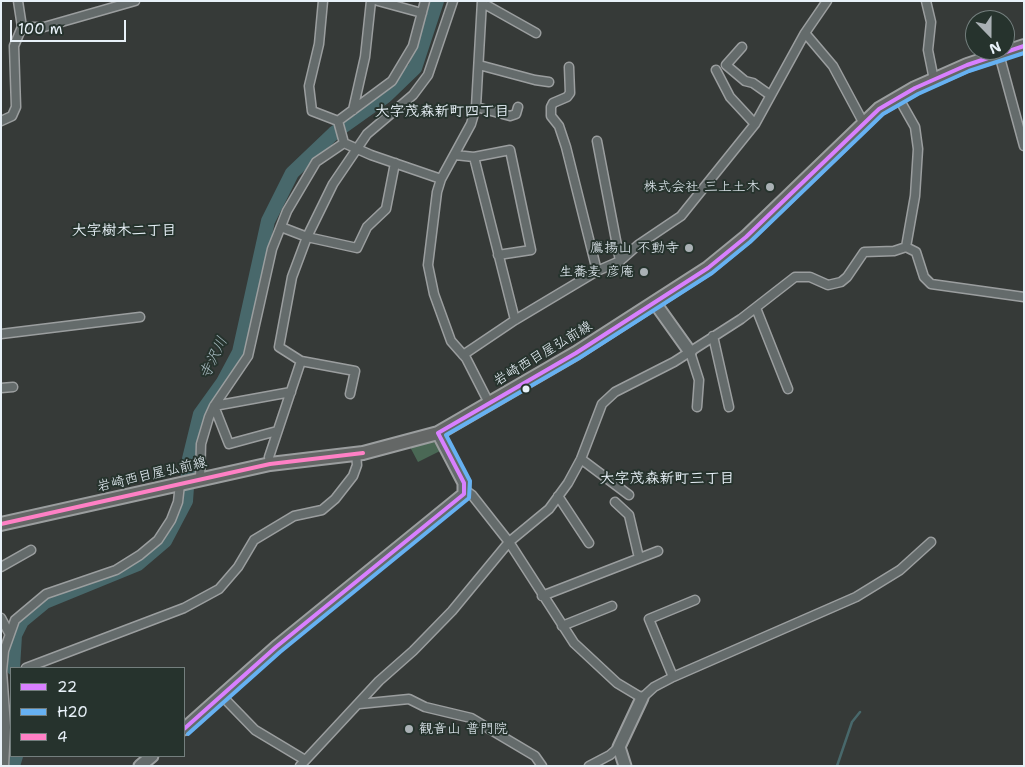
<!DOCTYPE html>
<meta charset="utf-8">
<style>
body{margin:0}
#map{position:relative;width:1025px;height:767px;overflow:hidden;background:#363a38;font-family:"Shantell Sans",sans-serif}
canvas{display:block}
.frame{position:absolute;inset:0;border:2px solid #e8f1f8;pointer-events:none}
.legend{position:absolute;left:10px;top:667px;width:175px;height:90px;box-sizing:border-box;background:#26332d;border:1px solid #747f7e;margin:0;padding:6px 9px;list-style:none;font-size:15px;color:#e8f1f8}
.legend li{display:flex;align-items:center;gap:10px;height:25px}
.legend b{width:25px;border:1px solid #747f7e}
.north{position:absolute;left:965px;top:10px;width:50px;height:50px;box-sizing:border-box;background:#26332d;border:1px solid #747f7e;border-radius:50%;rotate:158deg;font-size:14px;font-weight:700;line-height:20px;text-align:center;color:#e8f1f8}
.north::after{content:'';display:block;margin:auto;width:18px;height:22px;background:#aab1b5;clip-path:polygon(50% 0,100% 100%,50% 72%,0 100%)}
.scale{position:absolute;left:10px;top:20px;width:116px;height:22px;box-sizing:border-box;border:2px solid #e8f1f8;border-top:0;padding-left:6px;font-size:15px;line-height:18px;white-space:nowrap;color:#e8f1f8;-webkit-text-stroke:4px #26332d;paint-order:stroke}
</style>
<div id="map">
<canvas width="1025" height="767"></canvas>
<div class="frame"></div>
<ul class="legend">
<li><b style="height:6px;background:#d880ff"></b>22</li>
<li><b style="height:6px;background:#66b1f2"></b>H20</li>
<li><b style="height:6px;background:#ff80c5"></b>4</li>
</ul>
<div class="north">N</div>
<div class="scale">100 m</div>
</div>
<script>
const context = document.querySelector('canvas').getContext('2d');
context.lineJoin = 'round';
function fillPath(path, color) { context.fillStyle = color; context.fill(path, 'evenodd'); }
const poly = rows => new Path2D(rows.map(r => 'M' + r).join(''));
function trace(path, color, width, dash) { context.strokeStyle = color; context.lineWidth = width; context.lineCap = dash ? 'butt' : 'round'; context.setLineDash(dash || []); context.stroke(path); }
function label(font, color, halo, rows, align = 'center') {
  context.font = font + ' "Shantell Sans","Klee One",sans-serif'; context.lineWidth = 4; context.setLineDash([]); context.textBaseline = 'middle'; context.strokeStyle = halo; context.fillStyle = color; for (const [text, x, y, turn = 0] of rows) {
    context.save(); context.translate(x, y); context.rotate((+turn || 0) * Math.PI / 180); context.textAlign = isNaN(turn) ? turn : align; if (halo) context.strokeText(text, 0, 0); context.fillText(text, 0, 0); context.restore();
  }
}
fillPath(poly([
 [430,441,439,444,442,450,418,462,410,447]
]), '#4a6855');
trace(poly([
 [837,766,852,722,860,712]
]), '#48686b', 2.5);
trace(poly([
 [13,668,15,635,22,621,45,602,138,564,165,541,186,501,189,459,200,414,223,382,239,352,268,221,292,173,334,133,386,96,415,68,437,1],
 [13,766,16,756]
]), '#48686b', 14);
const street = poly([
 [323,1,319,44,309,86,312,111,338,121],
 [378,1,422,13],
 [482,1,476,107,471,124,441,179,437,192,428,265,434,294,451,341,466,358,490,405],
 [926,1,931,22,928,50,934,80],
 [488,6,536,33],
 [22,27,44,27,135,1],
 [805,33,833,66,863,122],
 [742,47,726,65,745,81,753,83,770,95],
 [999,54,1024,146],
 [479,65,535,80,549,82],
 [569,67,570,93,567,97,553,103,551,107,551,116,559,126,566,147,597,271],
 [716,70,730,97,755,124],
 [898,97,915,127,918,149,915,196,906,247],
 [476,107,510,116,516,114,518,107],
 [353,110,365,57,371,1],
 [1,121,12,116,16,107,14,46,22,27,18,1],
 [338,121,392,81,413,46,425,1],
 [338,121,344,143],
 [597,141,620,261],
 [344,143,371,155,441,179],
 [455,155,474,157,510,150,531,250,498,255],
 [474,157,515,320],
 [281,227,307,237,357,248,367,227,386,209,395,163],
 [756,308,788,389],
 [1,334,140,317],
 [713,336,729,407],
 [690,352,699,380,697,407],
 [463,355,515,320,597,271,620,261,638,245,681,216,755,124,805,33,827,1],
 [301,361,355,371,350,394],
 [1,388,13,387],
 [277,431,229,444,214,406,291,392],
 [581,459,629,495],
 [270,464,269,457,301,361,279,347,292,277,307,237,333,184,367,134,413,95,428,75,453,1],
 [200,479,201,444,209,417,214,406,248,356,272,249,287,211,316,162,344,143],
 [465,490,472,495,509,542,574,643,617,683,642,698,654,687,673,677,856,597,900,570,931,542],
 [558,496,589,543],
 [615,502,629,515,639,558],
 [1,567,31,550],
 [542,596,658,551],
 [1,618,9,633],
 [562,626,612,606],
 [26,668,184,608,219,589,238,567,254,540,294,516,322,510,335,499,353,476,357,465,356,454],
 [673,677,649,619,695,600],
 [222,696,255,730,305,760],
 [359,704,409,699,425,707,471,718,535,756,542,766],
 [4,766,6,727,2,671,4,651,15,620,46,594,116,570,140,555,158,540,171,520,178,502,180,484],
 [300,766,379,681,413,651,452,611,509,542,549,509,568,483,581,459,602,404,615,392,674,362,741,319,795,277,810,277,828,285,841,282,847,277,864,252,894,251,906,247,916,252,924,277,931,284,1024,297],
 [589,766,610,755,619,747]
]);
const secondary = poly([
 [655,303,690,352],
 [184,729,276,647,464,494,464,483,438,433],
 [140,766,152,756],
 [625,766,619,747,642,698]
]);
const primary = poly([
 [1,524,270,464,363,453,438,433,576,353,708,268,746,237,879,109,915,88,967,65,1024,46]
]);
trace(street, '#9b9e9f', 11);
trace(secondary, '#9b9e9f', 15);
trace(primary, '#9b9e9f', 16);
trace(street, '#646b6b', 8);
trace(secondary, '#646b6b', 11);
trace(primary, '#646766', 12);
trace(poly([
 [184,729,276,647,464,494,464,483,438,433,576,353,708,268,746,237,879,109,915,88,967,65,1024,46]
]), '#d880ff', 4);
trace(poly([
 [188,734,280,652,469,498,470,481,446,435,579,358,712,273,750,242,883,114,918,94,969,71,1024,53]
]), '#66b1f2', 4);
trace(poly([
 [1,524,270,464,363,453]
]), '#ff80c5', 4);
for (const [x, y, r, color] of [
 [770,187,5,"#aab1b5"],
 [689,248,5,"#aab1b5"],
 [644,272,5,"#aab1b5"],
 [526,389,4.5,"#e8f1f8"],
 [409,729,5,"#aab1b5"]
]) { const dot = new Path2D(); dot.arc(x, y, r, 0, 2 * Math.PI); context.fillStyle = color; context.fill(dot); trace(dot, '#26332d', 2); }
label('14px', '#e8f1f8', '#26332d', [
 ["株式会社 三上土木",760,187],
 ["鷹揚山 不動寺",679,248],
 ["生蕎麦 彦庵",634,272],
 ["観音山 普門院",419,729,"left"]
], 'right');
label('14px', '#e8f1f8', '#26332d', [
 ["岩崎西目屋弘前線",543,354,-31],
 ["岩崎西目屋弘前線",152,475,-13]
]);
label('bold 15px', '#e8f1f8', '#26332d', [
 ["大字茂森新町四丁目",442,112],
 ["大字樹木二丁目",124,231],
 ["大字茂森新町三丁目",667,479]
]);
label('italic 15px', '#a9bcc2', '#26332d', [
 ["寺沢川",214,358,-64]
]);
</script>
